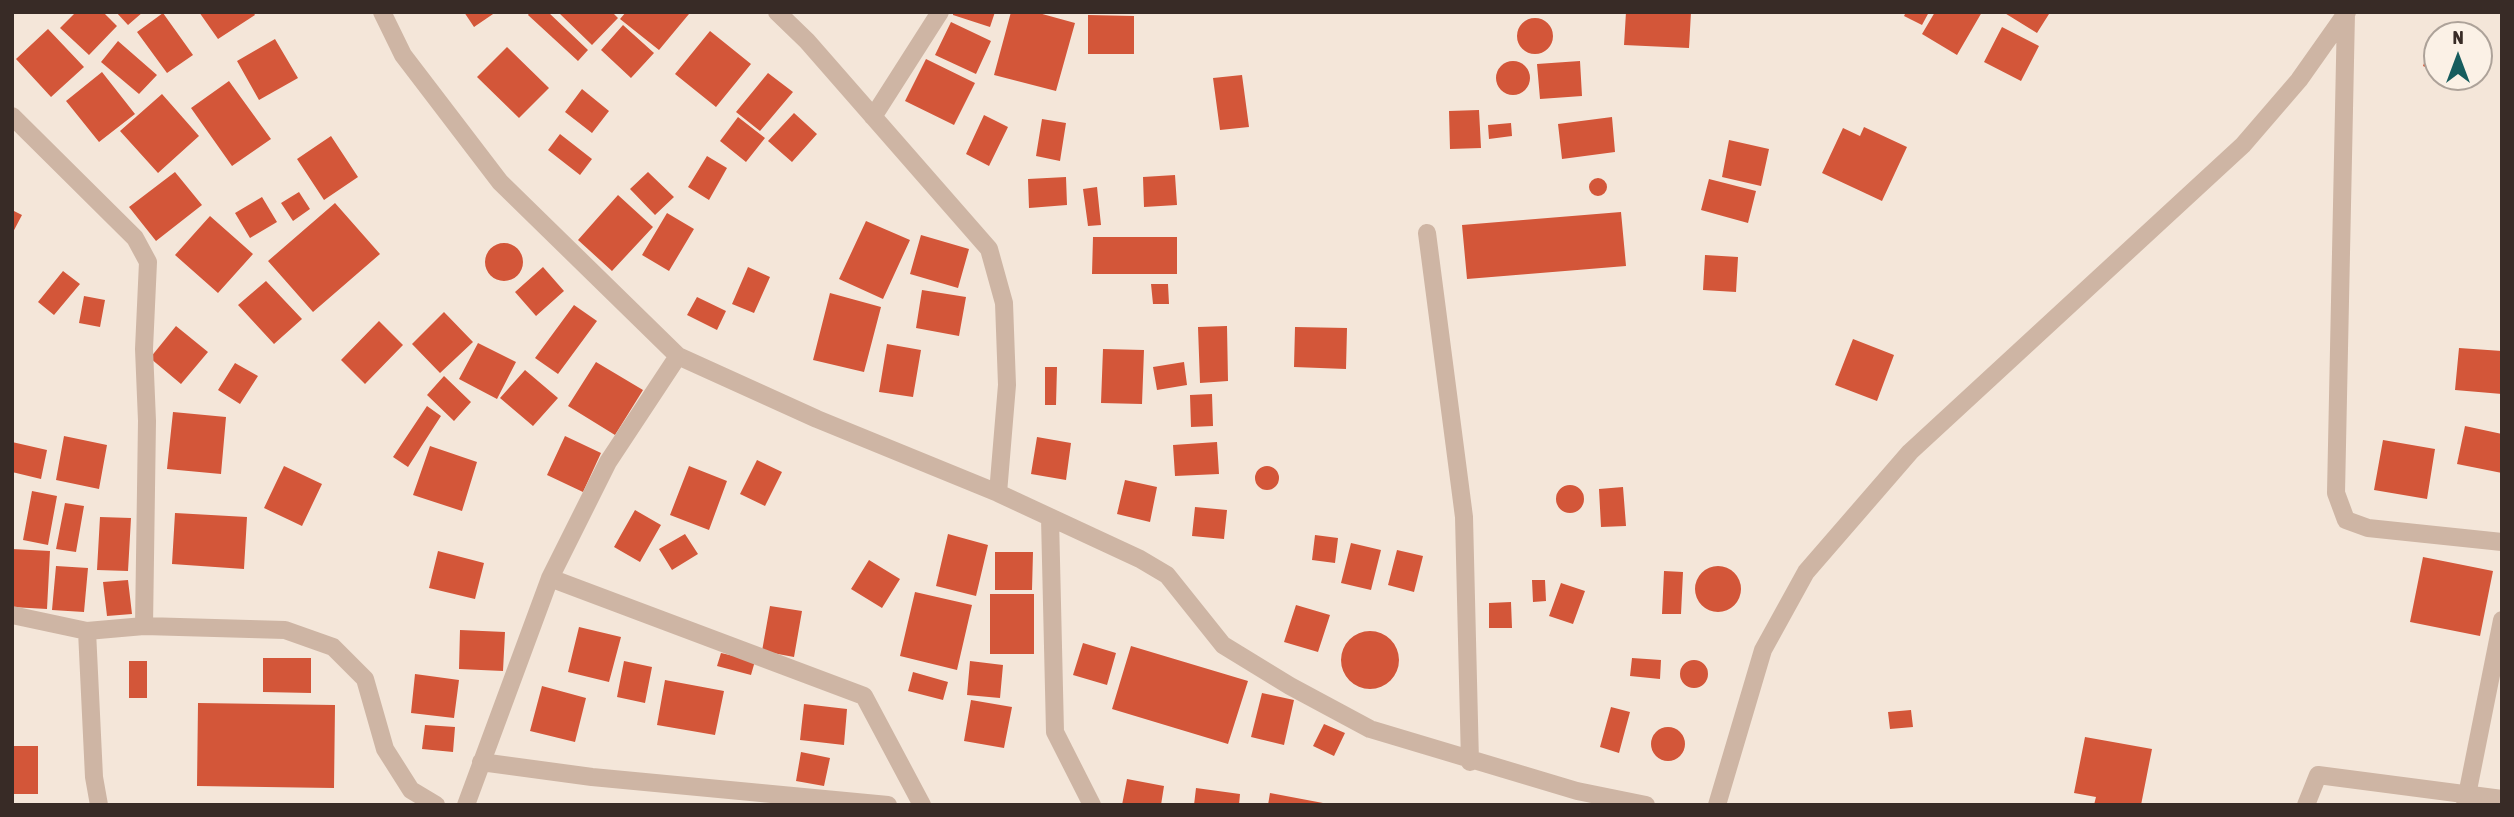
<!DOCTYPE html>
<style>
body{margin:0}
#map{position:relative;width:2514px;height:817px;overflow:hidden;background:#f4e6d9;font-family:"Asap Condensed",sans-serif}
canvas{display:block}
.frame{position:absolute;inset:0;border:14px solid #382b26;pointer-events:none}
.north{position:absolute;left:2423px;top:21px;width:70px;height:70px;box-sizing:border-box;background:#fbf1e6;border:2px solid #ada299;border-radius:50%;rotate:0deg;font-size:19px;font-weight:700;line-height:28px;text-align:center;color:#382b26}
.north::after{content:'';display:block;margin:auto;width:24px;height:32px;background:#175d5e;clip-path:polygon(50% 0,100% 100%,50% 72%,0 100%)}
</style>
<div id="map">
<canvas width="2514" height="817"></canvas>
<div class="frame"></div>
<div class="north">N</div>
</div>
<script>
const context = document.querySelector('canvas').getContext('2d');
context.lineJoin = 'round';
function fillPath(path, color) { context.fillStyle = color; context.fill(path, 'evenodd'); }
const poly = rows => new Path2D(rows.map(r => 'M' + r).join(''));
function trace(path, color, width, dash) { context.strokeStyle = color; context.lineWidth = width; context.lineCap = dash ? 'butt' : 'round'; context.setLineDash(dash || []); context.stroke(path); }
fillPath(poly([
 [76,12,103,12,117,26,89,55,60,28],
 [116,12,143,12,128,25],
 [199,12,253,12,255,15,218,39],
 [464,12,496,12,474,27],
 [530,12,548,12,588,50,578,61,528,15],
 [558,12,612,12,618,18,592,45],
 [626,12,687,12,689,14,659,50,620,19],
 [953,12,995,12,990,27,953,15],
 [1011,12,1035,12,1075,23,1056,91,994,75],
 [1626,12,1691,12,1689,48,1624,45],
 [1906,12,1929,12,1922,25,1904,16],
 [1935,12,1982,12,1957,55,1922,34],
 [2003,12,2046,12,2049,14,2037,33],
 [163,13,193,55,167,73,137,32],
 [1088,15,1134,16,1134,54,1088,54],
 '1517 36a18 18 0 1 1 36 0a18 18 0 1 1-36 0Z',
 [951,22,991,41,976,74,935,55],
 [623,25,654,53,631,78,601,50],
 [2002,27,2039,46,2021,81,1984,62],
 [48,29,84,67,51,97,16,59],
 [710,31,751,64,716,107,675,74],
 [2434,35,2437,36,2437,72,2423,66],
 [275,39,298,78,259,100,237,61],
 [118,41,157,75,139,94,101,62],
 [507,47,549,88,519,118,477,77],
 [926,59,975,83,954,125,905,101],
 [1580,61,1582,96,1540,99,1537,64],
 '1496 78a17 17 0 1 1 34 0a17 17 0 1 1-34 0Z',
 [102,72,135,114,99,142,66,101],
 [768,73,793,92,760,131,736,112],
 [1242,75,1249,127,1220,130,1213,78],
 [229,81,271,139,232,166,191,108],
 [582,89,609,111,592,133,565,112],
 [162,94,199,136,158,173,120,131],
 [1479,110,1481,148,1450,149,1449,111],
 [794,113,817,134,792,162,768,141],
 [984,115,1008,127,989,166,966,154],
 [738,117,765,138,746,162,720,141],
 [1612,117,1615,152,1562,159,1558,124],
 [1042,119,1066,123,1060,161,1036,156],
 [1511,123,1512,136,1489,139,1488,125],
 [1864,127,1907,147,1882,201,1822,173,1843,128,1860,136],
 [560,134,592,159,580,175,548,150],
 [331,136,358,177,324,200,297,159],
 [1729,140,1769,149,1761,186,1722,177],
 [707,156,727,168,709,200,688,187],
 [175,172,202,205,156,241,129,207],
 [648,172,674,197,655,215,630,189],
 [1175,175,1177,205,1144,207,1143,177],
 [1066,177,1067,205,1029,208,1028,179],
 '1589 187a9 9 0 1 1 18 0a9 9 0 1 1-18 0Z',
 [1709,179,1756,191,1748,223,1701,210],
 [1097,187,1101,225,1088,226,1083,189],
 [299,192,310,209,293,221,281,203],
 [618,195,653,227,612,271,578,240],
 [262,197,277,222,250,238,235,213],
 [335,203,380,254,313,312,268,261],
 [12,210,22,215,12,234],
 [1621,212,1626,266,1467,279,1462,225],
 [667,213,694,229,669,271,642,255],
 [210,216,253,254,218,293,175,255],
 [866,221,910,240,883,299,839,279],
 [921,235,969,249,958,288,910,274],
 [1093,237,1177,237,1177,274,1092,274],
 '485 262a19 19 0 1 1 38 0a19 19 0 1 1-38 0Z',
 [1705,255,1738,257,1736,292,1703,290],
 [543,267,564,291,536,316,515,292],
 [748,267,770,277,754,313,732,304],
 [63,271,80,284,54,315,38,302],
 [266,281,302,319,274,344,238,305],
 [1151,284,1168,284,1169,304,1153,304],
 [922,290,966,297,959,336,916,328],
 [830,293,881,307,864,372,813,360],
 [84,296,105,300,100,327,79,323],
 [697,297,726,311,717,330,687,315],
 [574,305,597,321,558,374,535,358],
 [444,312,473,342,440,373,412,344],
 [379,321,403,345,365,384,341,360],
 [176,326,208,352,181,384,150,358],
 [1227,326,1228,381,1200,383,1198,327],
 [1295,327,1347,328,1346,369,1294,367],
 [1853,339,1894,355,1877,401,1835,385],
 [478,343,516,362,497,399,459,379],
 [887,344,921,350,913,397,879,392],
 [2459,348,2502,351,2502,394,2455,390],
 [1103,349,1144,350,1142,404,1101,403],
 [596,362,643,390,615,435,568,406],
 [1184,362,1187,385,1157,390,1153,367],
 [235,363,258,376,240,404,218,390],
 [1045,367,1057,367,1056,405,1045,405],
 [525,370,558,398,533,426,500,398],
 [444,376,471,402,454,421,427,395],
 [1212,394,1213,426,1191,427,1190,395],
 [427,406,441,416,408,467,393,457],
 [173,412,226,417,221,474,167,469],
 [2465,426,2502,434,2502,473,2457,464],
 [64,436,107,445,99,489,56,480],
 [565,436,601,453,583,492,547,475],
 [1037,437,1071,443,1066,480,1031,474],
 [2383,440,2435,449,2427,499,2374,490],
 [12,442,47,450,41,479,12,472],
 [1217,442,1219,474,1175,476,1173,445],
 [430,446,477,462,462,511,413,495],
 [757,460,782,472,765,506,740,494],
 [284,466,322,484,302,526,264,508],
 [689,466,727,481,709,530,670,515],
 '1255 478a12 12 0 1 1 24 0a12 12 0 1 1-24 0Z',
 [1125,480,1157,487,1150,522,1117,514],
 '1556 499a14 14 0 1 1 28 0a14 14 0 1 1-28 0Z',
 [1623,487,1626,526,1601,527,1599,489],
 [32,491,57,496,48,545,23,540],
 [65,503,84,506,76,552,56,549],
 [1195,507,1227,510,1224,539,1192,536],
 [635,510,661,525,640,562,614,547],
 [175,513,247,517,244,569,172,564],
 [100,517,131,518,128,571,97,570],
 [685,534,698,554,672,570,659,549],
 [948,534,988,545,976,596,936,586],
 [1315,535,1338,538,1335,563,1312,560],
 [1351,543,1381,550,1371,590,1341,583],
 [12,549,50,551,47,609,12,607],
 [1397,550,1423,556,1414,592,1388,585],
 [438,551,484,563,475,599,429,588],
 [995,552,1033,552,1032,590,995,590],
 [2423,557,2493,571,2480,636,2410,622],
 [869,560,900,579,882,608,851,589],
 '1695 589a23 23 0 1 1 46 0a23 23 0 1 1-46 0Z',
 [56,566,88,568,84,612,52,610],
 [1664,571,1683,572,1681,614,1662,614],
 [128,580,132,614,107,616,103,582],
 [1532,580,1545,580,1546,601,1533,602],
 [1561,583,1585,591,1573,624,1549,616],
 [915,592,972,605,957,670,900,656],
 [990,594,1034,594,1034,654,990,654],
 [1511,602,1512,628,1489,628,1489,603],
 [1296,605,1330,615,1318,652,1284,642],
 [770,606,802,611,794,657,762,651],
 [579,627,621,637,609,682,568,672],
 [460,630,505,632,503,671,459,669],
 '1341 660a29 29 0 1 1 58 0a29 29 0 1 1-58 0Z',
 [1083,643,1116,653,1107,685,1073,675],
 [1131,646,1248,681,1228,744,1112,709],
 [721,653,755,661,751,675,717,666],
 [263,658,311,658,311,693,263,692],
 [1632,658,1661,660,1660,679,1630,676],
 '1680 674a14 14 0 1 1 28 0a14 14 0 1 1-28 0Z',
 [129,661,147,661,147,698,129,698],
 [624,661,652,667,645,703,617,697],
 [970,661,1003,665,1000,698,967,695],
 [913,672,948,682,943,700,908,691],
 [415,674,459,680,454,718,411,713],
 [665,680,724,691,715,735,657,725],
 [542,686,586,698,575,742,530,731],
 [1262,693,1294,700,1284,745,1251,737],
 [971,700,1012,707,1004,748,964,741],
 [198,703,335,705,334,788,197,786],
 [804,704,847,709,844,745,800,740],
 [1611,707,1630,712,1619,753,1600,747],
 [1911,710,1913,727,1890,729,1888,712],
 [1324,724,1345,733,1334,756,1313,746],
 [425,725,455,727,453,752,422,749],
 '1651 744a17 17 0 1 1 34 0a17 17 0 1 1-34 0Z',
 [2085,737,2152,749,2141,805,2094,805,2096,797,2074,793],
 [12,746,38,746,38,794,12,794],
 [801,752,830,758,824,786,796,781],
 [1127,779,1164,786,1161,805,1122,805],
 [1196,788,1240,794,1239,805,1194,805],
 [1270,793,1323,803,1322,805,1268,805]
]), '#d35639');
trace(poly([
 [382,12,403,55,500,182,678,356,817,419,998,493,1140,559,1167,575,1223,645,1290,686,1370,729,1577,791,1646,805],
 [777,12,807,41,989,249,1004,303,1007,385,998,493],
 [2346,13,2336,493,2346,520,2368,528,2502,542],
 [12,116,135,238,148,262,144,349,147,421,144,626],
 [873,117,940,12],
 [1427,233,1464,517,1470,762],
 [1050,518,1055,732,1092,805],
 [550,578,864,696,922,805],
 [12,615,87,631,94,777,99,805],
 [87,631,144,626,285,630,333,647,365,679,385,749,411,790,436,805],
 [481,762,592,777,888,805],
 [466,805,550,578,608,462,678,356],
 [1717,805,1763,650,1806,572,1910,452,2243,145,2299,80,2347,12],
 [2306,805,2318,775,2502,799],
 [2465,805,2502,620]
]), '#ceb5a4', 18);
</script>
